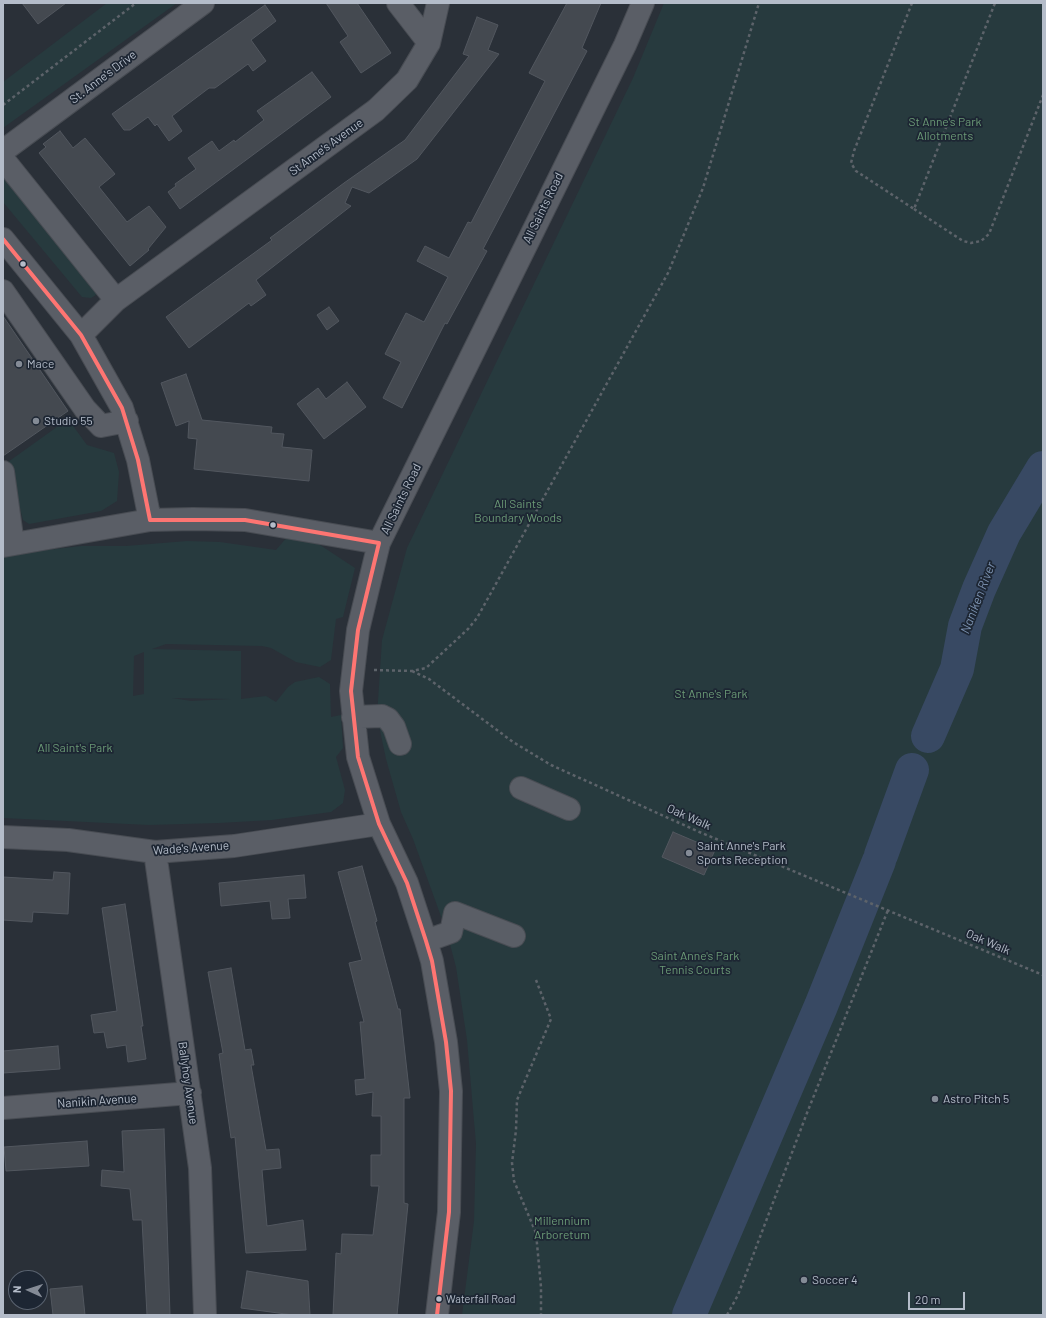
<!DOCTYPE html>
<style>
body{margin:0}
#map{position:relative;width:1046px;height:1318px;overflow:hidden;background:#2a3038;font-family:Barlow,sans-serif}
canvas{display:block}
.frame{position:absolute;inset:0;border:4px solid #b4bcc9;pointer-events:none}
.north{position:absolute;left:8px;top:1270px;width:40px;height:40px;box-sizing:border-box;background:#1d2633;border:1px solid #59626f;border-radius:50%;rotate:273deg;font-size:11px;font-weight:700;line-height:16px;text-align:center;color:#b4bcc9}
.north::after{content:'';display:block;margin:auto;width:14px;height:18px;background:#848b96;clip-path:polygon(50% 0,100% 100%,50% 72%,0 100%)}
.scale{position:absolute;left:908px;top:1292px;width:57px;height:18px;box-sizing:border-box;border:2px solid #b4bcc9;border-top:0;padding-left:5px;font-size:12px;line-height:14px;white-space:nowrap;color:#b4bcc9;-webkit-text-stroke:3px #1d2633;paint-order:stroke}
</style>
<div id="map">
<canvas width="1046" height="1318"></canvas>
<div class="frame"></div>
<div class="north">N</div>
<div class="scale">20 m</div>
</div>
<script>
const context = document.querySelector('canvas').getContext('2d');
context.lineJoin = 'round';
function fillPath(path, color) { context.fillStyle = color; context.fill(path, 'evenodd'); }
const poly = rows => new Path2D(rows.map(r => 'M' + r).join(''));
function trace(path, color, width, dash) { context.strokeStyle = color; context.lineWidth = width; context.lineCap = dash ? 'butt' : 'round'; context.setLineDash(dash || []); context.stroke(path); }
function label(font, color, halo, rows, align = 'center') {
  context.font = font + ' Barlow,sans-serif'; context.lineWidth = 3.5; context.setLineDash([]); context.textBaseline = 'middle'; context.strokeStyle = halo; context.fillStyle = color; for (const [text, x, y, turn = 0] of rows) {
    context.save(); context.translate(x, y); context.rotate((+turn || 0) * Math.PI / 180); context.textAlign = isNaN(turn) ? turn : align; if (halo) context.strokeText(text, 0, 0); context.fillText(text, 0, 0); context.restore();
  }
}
fillPath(poly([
 [107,3,177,3,3,128,3,82],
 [664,3,1043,3,1043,1315,462,1315,474,1221,476,1144,467,1040,456,967,447,933,413,839,401,812,386,759,377,716,382,640,407,548,633,78],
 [3,175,99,293,91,298,82,297,3,202],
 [68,419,87,445,114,453,119,472,117,501,101,511,29,524,23,520,8,462],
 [288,536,317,543,355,568,343,617,336,619,331,660,320,667,296,662,271,648,262,646,166,644,152,649,241,651,241,699,266,696,276,702,288,687,295,682,319,677,330,684,331,717,341,715,343,748,336,757,345,790,343,803,331,812,272,820,219,823,149,825,3,818,3,555,81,546,126,546,187,541,220,542,276,550],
 [144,652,144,694,133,696,134,656],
 [172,698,231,699,191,701]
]), '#273a3e');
trace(poly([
 [928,736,957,669,965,626,979,589,1004,533,1043,468],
 [881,855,912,770],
 [689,1315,821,1006,879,861]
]), '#384963', 34);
const building = poly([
 [22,3,66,3,38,24,22,3],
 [326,3,357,3,391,53,361,73,340,42,348,36,326,3],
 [567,3,601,3,582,48,587,51,483,249,487,251,447,324,445,323,402,408,383,398,401,362,385,354,406,313,424,322,448,277,417,261,425,246,449,258,468,222,471,223,545,81,529,73,567,3],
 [265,5,276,21,251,40,266,61,253,71,248,64,215,88,209,88,172,116,182,131,169,141,157,124,155,126,148,117,130,130,124,130,112,114,265,5],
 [477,17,498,25,488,50,499,54,417,159,369,193,352,187,345,203,351,206,256,280,266,295,251,306,249,303,189,348,166,317,272,240,270,238,344,183,405,140,469,56,463,54,477,17],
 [312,72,331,97,180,209,168,192,176,186,175,184,196,169,188,158,212,141,219,151,234,140,235,142,264,120,257,111,312,72],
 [60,131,73,148,85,138,115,174,99,187,127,222,149,206,166,227,148,249,149,250,130,266,39,153,46,147,43,144,60,131],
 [329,307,339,321,327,330,317,315,329,307],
 [3,316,68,411,3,456,3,316],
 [186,374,202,420,272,427,271,433,284,434,282,447,312,450,309,481,194,469,197,439,188,438,189,421,176,426,161,383,186,374],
 [347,382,366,407,324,439,297,404,318,388,326,399,347,382],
 [673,832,715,850,704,875,662,857,673,832],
 [362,866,377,921,375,922,391,982,398,1009,400,1009,410,1098,404,1098,404,1203,408,1204,397,1315,333,1315,336,1253,341,1254,342,1234,373,1235,379,1186,371,1186,371,1155,381,1155,381,1116,372,1116,373,1092,356,1095,355,1080,365,1079,360,1022,364,1022,349,963,362,960,338,872,362,866],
 [54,872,70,873,68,914,33,912,32,922,3,920,3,877,53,880,54,872],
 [304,875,306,898,288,899,290,918,272,919,270,901,221,906,219,883,304,875],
 [125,904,143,1026,141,1026,146,1059,128,1062,126,1045,107,1048,104,1032,94,1033,91,1015,117,1011,102,908,125,904],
 [231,968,245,1050,251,1049,254,1065,251,1065,266,1150,279,1149,281,1168,262,1170,267,1226,303,1220,306,1250,246,1253,235,1137,231,1138,219,1054,223,1053,208,972,231,968],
 [58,1046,60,1069,3,1073,3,1051,58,1046],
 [164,1129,170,1315,147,1315,142,1220,133,1220,130,1189,101,1186,102,1170,124,1172,122,1131,164,1129],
 [87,1141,89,1166,6,1171,4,1147,87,1141],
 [247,1271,308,1281,310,1315,293,1315,241,1308,247,1271],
 [82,1286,85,1315,53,1315,50,1289,82,1286]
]);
fillPath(building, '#444950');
trace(building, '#52575f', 1);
const minor = poly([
 [398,3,429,43],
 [3,151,203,3],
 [3,159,116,300],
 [3,239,81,335,122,408,138,460,150,520],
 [3,291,85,409,101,426,127,421],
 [81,335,116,300,376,110,407,80,429,43,438,3],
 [3,472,13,544],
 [3,546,150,520,193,519,245,520,379,543],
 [353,717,382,716,388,719,394,727,400,744],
 [521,788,569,809],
 [3,837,68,840,155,852,234,846,379,824],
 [155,852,200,1168,205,1315],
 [426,941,451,932,455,913,514,936],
 [3,1108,190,1093],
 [437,1315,449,1212,451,1091,446,1042,432,961,426,941,407,883,379,824,358,757,351,691,358,630,379,543,625,45,643,3]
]);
trace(minor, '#484c53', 24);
trace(poly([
 [912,3,854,151,851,163,856,171,914,209,995,3],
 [3,105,136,3],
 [914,209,963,241,971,243,981,241,989,234,1043,95],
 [374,670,412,671,426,668,468,629,477,618,668,273,703,188,759,3],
 [412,671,429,679,513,742,551,765,697,831,1043,975],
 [536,980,551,1019,517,1100,516,1130,512,1163,514,1181,536,1233,541,1287,541,1315],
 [727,1315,738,1295,807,1113,888,910]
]), '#5d636a', 2.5, [3, 3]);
trace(minor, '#5a5e66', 22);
trace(poly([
 [3,239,81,335,122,408,138,460,150,520],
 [150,520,245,520,379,543],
 [379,543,358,630,351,691,358,757,379,824,407,883,426,941,432,961,446,1042,451,1091,449,1212,437,1315]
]), '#fe7572', 4);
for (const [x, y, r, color] of [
 [23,264,3.5,"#b4bcc9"],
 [19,364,4,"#848b96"],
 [36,421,4,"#848b96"],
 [273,525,3.5,"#b4bcc9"],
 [689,853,4,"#848b96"],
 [935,1099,4,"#848b96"],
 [804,1280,4,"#848b96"],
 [439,1299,3.5,"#b4bcc9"]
]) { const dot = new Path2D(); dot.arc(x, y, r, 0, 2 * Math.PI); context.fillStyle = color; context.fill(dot); trace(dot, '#1d2633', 1.5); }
label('11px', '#b4bcc9', '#1d2633', [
 ["Waterfall Road",446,1299]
], 'left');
label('12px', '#b4bcc9', '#1d2633', [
 ["St. Anne's Drive",103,77,-37],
 ["St Anne's Avenue",326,147,-36],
 ["All Saints Road",543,208,-64],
 ["All Saints Road",401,499,-64],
 ["Oak Walk",689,817,24],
 ["Wade's Avenue",191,848,-4],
 ["Oak Walk",988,942,23],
 ["Ballyhoy Avenue",188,1083,82],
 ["Nanikin Avenue",97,1101,-4]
]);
label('12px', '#6b9a76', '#1d2633', [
 ["St Anne's Park",945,122],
 ["Allotments",945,136],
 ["All Saints",518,504],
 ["Boundary Woods",518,518],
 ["St Anne's Park",711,694],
 ["All Saint's Park",75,748],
 ["Saint Anne's Park",695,956],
 ["Tennis Courts",695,970],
 ["Millennium",562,1221],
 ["Arboretum",562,1235]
]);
label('12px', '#b4bcc9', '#1d2633', [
 ["Mace",27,364],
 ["Studio 55",44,421],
 ["Saint Anne's Park",697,846],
 ["Sports Reception",697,860],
 ["Astro Pitch 5",943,1099],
 ["Soccer 4",812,1280]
], 'left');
label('italic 13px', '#7c92b1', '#1d2633', [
 ["Naniken River",978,598,-69]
]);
</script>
